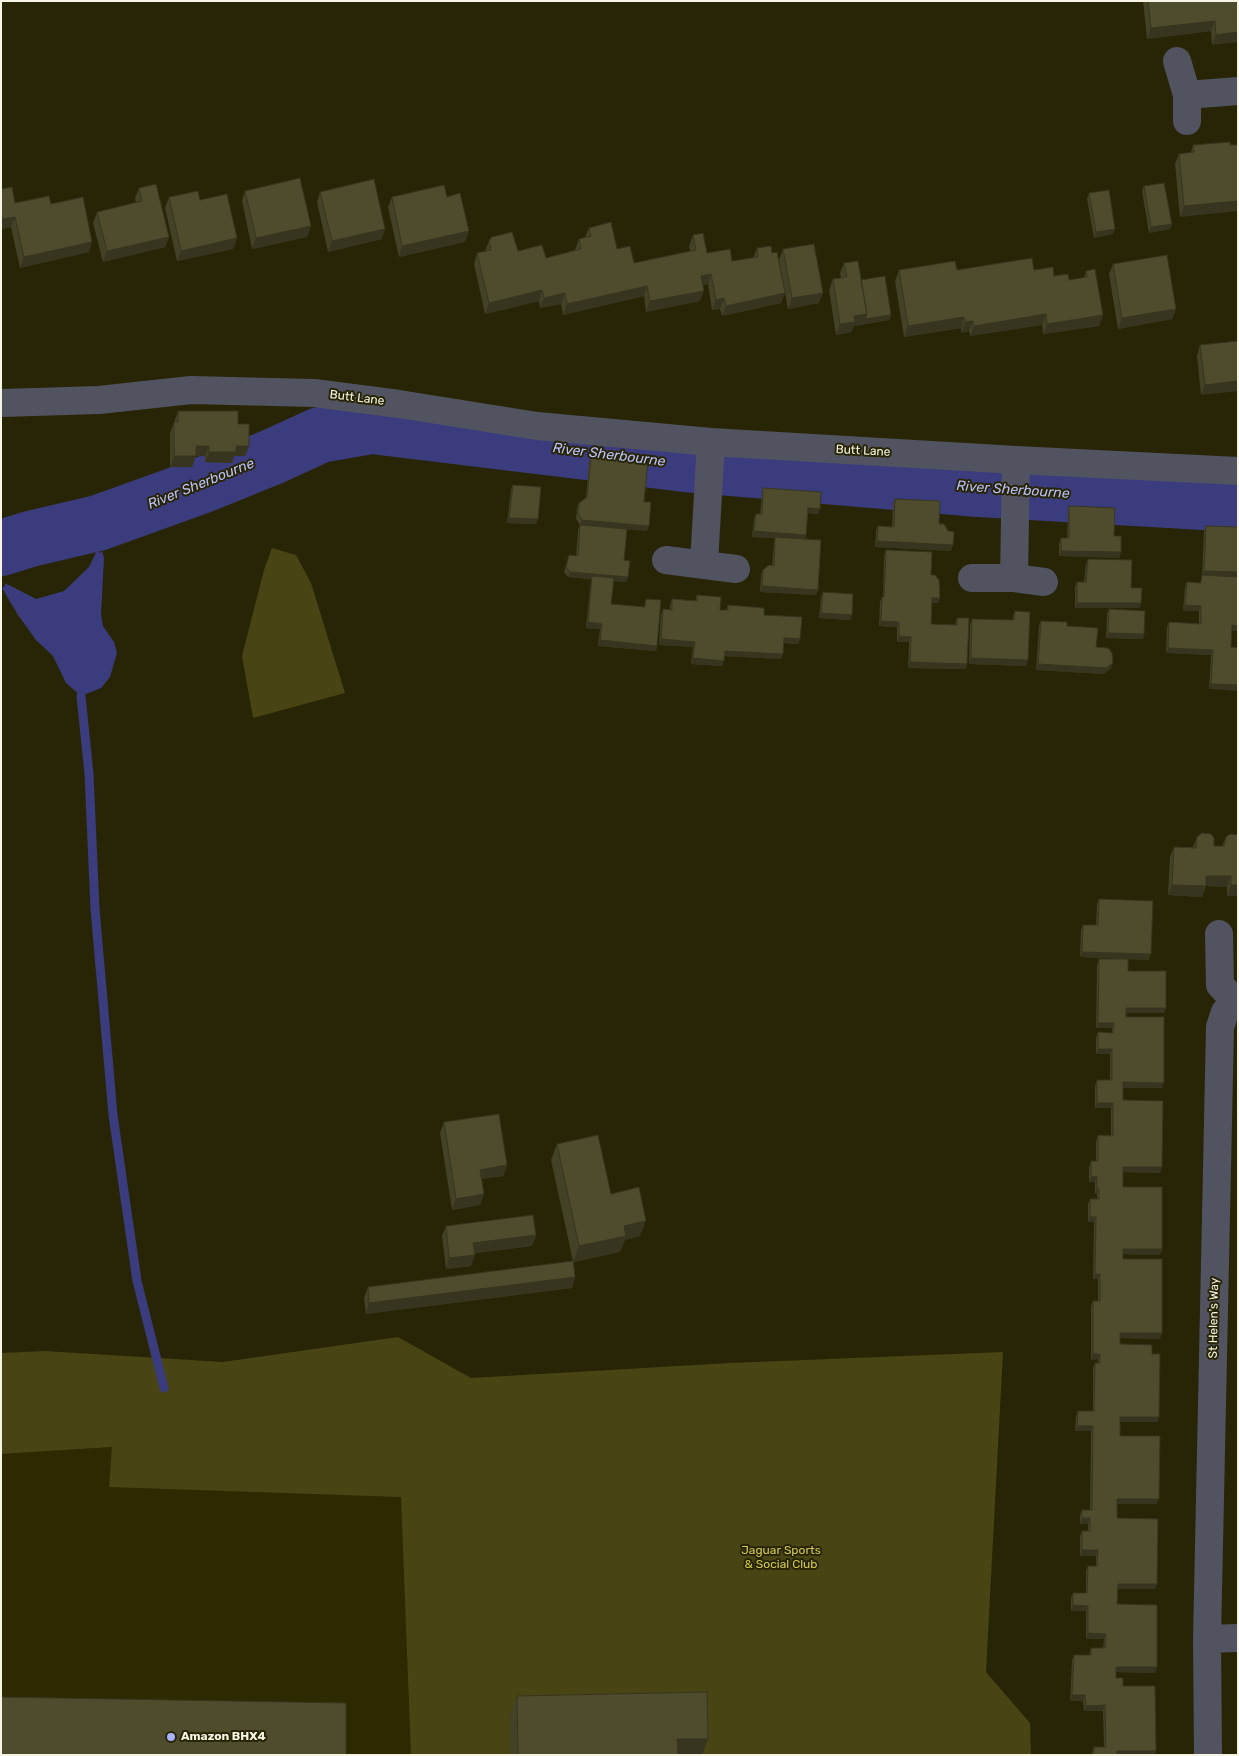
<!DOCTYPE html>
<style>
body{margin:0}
#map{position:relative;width:1239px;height:1756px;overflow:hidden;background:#272505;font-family:Rubik,sans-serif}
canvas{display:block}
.frame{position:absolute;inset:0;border:2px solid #f6f5e3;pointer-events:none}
</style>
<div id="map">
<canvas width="1239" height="1756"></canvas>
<div class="frame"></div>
</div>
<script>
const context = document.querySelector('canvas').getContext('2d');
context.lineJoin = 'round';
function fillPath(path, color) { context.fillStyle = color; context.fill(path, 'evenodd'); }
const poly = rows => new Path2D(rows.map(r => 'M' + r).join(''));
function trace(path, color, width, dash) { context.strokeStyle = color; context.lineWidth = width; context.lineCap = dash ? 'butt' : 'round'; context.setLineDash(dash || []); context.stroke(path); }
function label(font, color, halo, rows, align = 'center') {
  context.font = font + ' Rubik,sans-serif'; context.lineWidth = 4; context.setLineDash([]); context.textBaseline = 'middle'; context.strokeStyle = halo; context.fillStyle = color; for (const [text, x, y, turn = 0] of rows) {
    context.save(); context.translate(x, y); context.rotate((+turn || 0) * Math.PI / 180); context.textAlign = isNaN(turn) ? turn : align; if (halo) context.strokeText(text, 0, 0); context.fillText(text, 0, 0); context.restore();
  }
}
fillPath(poly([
 [472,1425,471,1755,1,1755,1,1454]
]), '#2d2a01');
fillPath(poly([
 [272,548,296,555,311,583,345,693,253,718,242,656,264,570],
 [398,1337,471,1378,730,1363,1003,1352,986,1672,1030,1723,1031,1755,411,1755,401,1497,109,1487,112,1447,1,1454,1,1353,45,1351,223,1362]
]), '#484414');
fillPath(poly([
 [97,550,100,553,102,551,104,558,101,615,103,626,114,642,117,653,110,677,101,688,81,696,66,683,53,656,36,640,18,615,2,588,5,586,5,583,36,599,64,591,89,567]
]), '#3b3c7e');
trace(poly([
 [81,696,89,774,95,909,113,1115,137,1281,164,1388]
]), '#3b3c7e', 9);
trace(poly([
 [1,548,30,539,98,523,198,487,272,457,320,435,372,426,685,464,979,489,1238,504]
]), '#3b3c7e', 56);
trace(poly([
 [1177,61,1187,95,1187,121],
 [1187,95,1238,91],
 [1,403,99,400,191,390,314,393,399,404,537,426,711,442,1016,460,1238,471],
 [666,560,736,569],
 [704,564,711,442],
 [972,578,1014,578,1044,582],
 [1014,578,1016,460],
 [1219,934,1220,985,1235,1001],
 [1207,1639,1238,1638],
 [1208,1755,1207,1639,1220,1027,1225,1012,1238,999]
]), '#515360', 28);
fillPath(poly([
 [1143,1,1238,1,1212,45,1211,31,1147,39],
 [1193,145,1230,145,1180,217,1175,164,1179,154,1191,152],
 [1144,186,1172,224,1170,229,1149,233,1142,191],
 [139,188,169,237,165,247,103,262,93,223,97,212,136,203,135,198],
 [1,189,15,203,51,204,89,252,20,268,11,227,1,229],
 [245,191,311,226,307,237,252,249,242,201],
 [320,192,382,239,328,252,317,202],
 [1089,193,1113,234,1094,238,1087,199],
 [169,197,200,200,237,238,233,249,177,261,165,208],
 [392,197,447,197,469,231,465,242,399,257,388,207],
 [589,228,617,249,634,263,690,251,689,246,693,235,707,253,732,261,753,258,757,248,772,253,785,293,781,303,722,316,720,309,712,310,708,284,703,285,700,301,646,312,644,296,563,315,561,304,540,308,539,301,485,314,474,264,477,253,485,251,489,241,518,251,546,258,575,250,579,239,585,237],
 [783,249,819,303,788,309,779,260],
 [844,263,861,280,891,315,889,320,854,326,851,332,836,335,829,290,833,279,841,278,840,273],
 [1113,264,1176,309,1172,319,1118,329,1109,274],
 [899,270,1034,270,1069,280,1084,278,1086,271,1103,315,1099,326,1043,334,1042,325,970,336,969,331,961,333,961,328,904,337,895,281],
 [1238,341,1201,395,1197,356,1200,345],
 [178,411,238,424,249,446,245,456,234,456,232,463,205,462,205,456,196,456,192,467,170,467,170,433],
 [591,457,644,502,647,531,627,529,624,560,628,577,626,582,613,581,611,604,644,607,646,599,657,646,656,651,598,646,600,629,586,628,591,579,568,577,564,572,569,555,576,556,578,530,580,525,576,519,577,508,579,503,586,498,589,462],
 [513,485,538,519,536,524,507,523,511,490],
 [763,488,818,514,808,513,806,535,805,539,818,590,816,595,760,592,761,575,763,570,772,566,774,543,775,538,752,537,754,519,756,514,760,514,762,493],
 [895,499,951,551,875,547,876,531,878,526,892,527,893,504],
 [1069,506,1114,536,1121,552,1119,558,1059,556,1059,543,1061,538,1067,538,1068,512],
 [1206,526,1238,631,1232,631,1209,689,1211,655,1166,653,1167,627,1169,622,1199,624,1199,611,1183,611,1185,587,1187,582,1200,583,1202,575,1204,531],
 [886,550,931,575,940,598,938,603,932,603,931,624,955,625,957,618,967,664,965,669,908,668,909,642,897,642,897,627,879,626,880,602,882,597,883,597,884,556],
 [1088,559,1131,588,1141,603,1139,608,1075,608,1075,587,1077,582,1084,582,1086,564],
 [823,592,852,615,850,620,819,618,821,597],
 [697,595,720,610,726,610,728,605,764,615,800,639,798,644,783,643,783,654,781,659,724,656,722,666,691,664,693,647,659,645,661,614,663,609,670,610,670,605,672,599,695,601],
 [1109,609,1144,634,1143,639,1106,638,1107,614],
 [1015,611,1026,666,969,664,970,624,972,619,1013,620,1013,616],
 [1041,621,1067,626,1096,647,1111,668,1104,674,1036,670,1039,626],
 [1238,835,1238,896,1227,896,1227,887,1206,886,1202,897,1168,895,1170,857,1174,847,1193,847,1197,837,1214,846,1222,846,1226,837],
 [1099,899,1149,960,1080,957,1081,930,1083,925,1096,925,1097,904],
 [1099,959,1128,971,1166,1008,1164,1013,1126,1013,1126,1017,1162,1088,1123,1088,1123,1100,1160,1173,1123,1172,1123,1187,1160,1255,1123,1254,1123,1259,1160,1339,1120,1338,1120,1344,1152,1354,1158,1422,1120,1422,1120,1436,1157,1504,1117,1504,1117,1518,1157,1584,1155,1589,1118,1589,1117,1604,1155,1673,1116,1672,1116,1678,1123,1686,1155,1755,1092,1755,1092,1752,1094,1747,1104,1747,1103,1711,1084,1711,1083,1701,1070,1701,1072,1660,1074,1655,1089,1655,1091,1648,1103,1648,1104,1639,1086,1639,1086,1611,1071,1611,1071,1598,1073,1593,1086,1593,1086,1571,1088,1566,1096,1566,1096,1556,1080,1556,1080,1536,1082,1531,1088,1531,1088,1524,1080,1524,1080,1515,1082,1510,1090,1510,1091,1431,1075,1431,1076,1416,1078,1411,1093,1411,1093,1368,1095,1363,1098,1363,1098,1359,1091,1360,1091,1306,1093,1301,1098,1301,1098,1279,1093,1279,1094,1222,1088,1222,1088,1204,1090,1199,1097,1199,1097,1194,1095,1194,1095,1182,1089,1182,1089,1167,1091,1161,1096,1161,1096,1141,1098,1135,1111,1135,1111,1108,1095,1108,1095,1086,1097,1080,1110,1080,1110,1054,1096,1054,1096,1038,1098,1032,1112,1033,1112,1028,1096,1028,1097,965],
 [444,1122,507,1165,503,1176,481,1179,484,1194,480,1205,452,1210,440,1133],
 [557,1144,611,1194,640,1236,625,1240,620,1252,574,1262,575,1277,572,1288,366,1314,364,1298,368,1287,573,1261,551,1160],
 [446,1226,536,1235,532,1246,475,1253,471,1266,446,1269,442,1236],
 [517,1696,702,1755,510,1755,510,1716]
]), '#434126');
fillPath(poly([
 [1215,21,1211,31,1147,39,1151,28],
 [1238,32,1238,42,1212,45,1216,35],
 [1238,201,1238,211,1180,217,1184,206],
 [15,217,11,227,1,229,1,223,3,219],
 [1172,224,1170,229,1149,233,1151,227],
 [311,226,307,237,252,249,256,238],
 [385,229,382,239,328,252,332,241],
 [1115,229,1113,234,1094,238,1096,232],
 [469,231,465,242,399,257,402,246],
 [169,237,165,247,103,262,107,251],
 [237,238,233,249,177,261,181,251],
 [92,242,89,252,20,268,24,257],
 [711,274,708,284,697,286,701,276],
 [647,286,644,296,563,315,567,304],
 [542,290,539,301,485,314,489,303],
 [704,291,700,301,646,312,650,301],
 [565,293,561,304,540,308,544,298],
 [785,293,781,303,722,316,726,306],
 [823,293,819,303,788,309,792,298],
 [724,298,720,309,712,310,716,300],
 [1176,309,1172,319,1118,329,1122,318],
 [867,314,891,315,889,320,854,326,851,332,836,335,840,324,854,316],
 [1046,314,1042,325,970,336,974,326],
 [1103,315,1099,326,1043,334,1047,324],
 [964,317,961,328,904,337,908,326],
 [973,321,969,331,961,333,965,322],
 [1238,381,1238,391,1201,395,1205,385],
 [196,446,209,446,205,456,192,456],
 [236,446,249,446,245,456,234,456,232,463,205,462,209,452],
 [174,456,196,456,192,467,170,467],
 [808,508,820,509,818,514,806,513],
 [509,518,538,519,536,524,507,523],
 [582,520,649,526,647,531,580,525],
 [754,531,806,535,804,540,752,537],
 [877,541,953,545,951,551,875,547],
 [1061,551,1121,552,1119,558,1059,556],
 [1204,571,1238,572,1238,577,1202,576],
 [570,572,628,577,626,582,592,579,592,576,591,579,568,577],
 [762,586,818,590,816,595,760,592],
 [932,598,940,598,938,603,931,603],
 [1077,603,1141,603,1139,608,1075,608],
 [1185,605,1201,606,1199,611,1183,611],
 [821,613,852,615,850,620,819,618],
 [881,621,899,622,897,627,879,626],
 [588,622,602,624,600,629,586,628],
 [1232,625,1238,626,1238,631,1230,631],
 [1108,633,1144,634,1143,639,1106,638],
 [899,636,911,637,909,642,897,642],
 [784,638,800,639,798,644,782,643],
 [661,639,695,642,693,647,659,645],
 [600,640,657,646,656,651,598,646],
 [1168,648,1213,650,1211,655,1166,653],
 [725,651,783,654,781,659,723,656],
 [693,658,724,661,722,666,691,664],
 [971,658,1028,660,1026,666,969,664],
 [910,662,967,664,965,669,908,668],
 [1113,663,1111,668,1104,674,1036,670,1038,664],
 [1211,684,1238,685,1238,691,1209,689],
 [1206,876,1231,876,1227,887,1206,886,1202,897,1168,895,1172,885],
 [1231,885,1238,885,1238,896,1227,896],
 [1082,952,1151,954,1149,960,1080,957],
 [1126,1008,1166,1008,1164,1013,1124,1013],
 [1098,1023,1114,1023,1112,1028,1096,1028],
 [1098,1049,1112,1049,1110,1054,1096,1054],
 [1123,1082,1164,1083,1162,1088,1121,1088],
 [1097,1103,1113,1103,1111,1108,1095,1108],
 [507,1165,503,1176,476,1180,480,1170],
 [1123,1167,1162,1167,1160,1173,1122,1172],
 [1091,1176,1097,1177,1095,1182,1089,1182],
 [1097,1189,1099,1189,1097,1194,1095,1194],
 [484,1194,480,1205,452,1210,456,1199],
 [1090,1217,1096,1217,1094,1222,1088,1222],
 [646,1221,640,1236,625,1240,620,1252,573,1262,579,1246,624,1226],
 [536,1235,532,1246,470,1254,473,1243],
 [1123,1249,1162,1249,1160,1255,1121,1254],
 [475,1255,471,1266,446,1269,449,1258],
 [1095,1274,1100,1274,1098,1279,1093,1279],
 [575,1277,572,1288,366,1314,369,1303],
 [1120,1333,1162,1333,1160,1339,1118,1338],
 [1093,1354,1100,1354,1098,1359,1091,1360],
 [1120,1417,1159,1417,1158,1422,1119,1422],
 [1077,1426,1093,1426,1091,1431,1075,1431],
 [1117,1499,1159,1499,1157,1504,1115,1504],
 [1082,1518,1090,1518,1088,1524,1080,1524],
 [1082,1550,1098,1550,1096,1556,1080,1556],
 [1118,1584,1157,1584,1155,1589,1116,1589],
 [1073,1605,1088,1606,1086,1611,1071,1611],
 [1088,1633,1106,1634,1104,1639,1086,1639],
 [1116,1667,1157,1667,1155,1673,1114,1672],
 [1072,1695,1085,1695,1083,1701,1070,1701],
 [1105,1705,1103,1711,1084,1711,1086,1706],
 [677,1739,708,1739,702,1755,672,1755],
 [1117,1751,1156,1751,1155,1755,1116,1755]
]), '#37351f');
const building = poly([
 [1148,1,1238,1,1238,32,1216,35,1215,21,1151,28,1148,1],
 [1230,142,1230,145,1238,145,1238,201,1184,206,1179,154,1194,152,1193,145,1230,142],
 [300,178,311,226,256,238,245,191,300,178],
 [374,179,385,229,332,241,320,192,374,179],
 [1164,183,1172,224,1151,227,1144,186,1164,183],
 [156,184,169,237,107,251,97,212,142,201,139,188,156,184],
 [444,185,447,197,460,193,469,231,402,246,392,197,444,185],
 [12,187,15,203,49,196,51,204,83,197,92,242,24,257,15,217,3,219,1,214,1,189,12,187],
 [1109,190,1115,229,1096,232,1089,193,1109,190],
 [198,191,200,200,227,194,237,238,181,251,169,197,198,191],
 [611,222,617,249,630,246,634,263,696,250,693,235,703,233,707,253,730,249,732,261,758,257,757,248,771,246,772,253,777,252,785,293,726,306,724,298,716,300,711,274,701,276,704,291,650,301,647,286,567,304,565,293,544,298,542,290,489,303,477,253,491,250,489,241,492,237,512,232,518,251,542,245,546,258,581,249,579,239,591,236,589,228,611,222],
 [814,244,823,293,792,298,783,249,814,244],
 [1167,255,1176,309,1122,318,1113,264,1167,255],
 [1032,258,1034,270,1053,267,1054,276,1068,274,1069,280,1087,277,1086,271,1095,269,1103,315,1047,324,1046,314,974,326,973,321,965,322,964,317,908,326,899,270,955,261,957,270,1032,258],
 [858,261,867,314,854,316,855,322,840,324,833,279,847,277,844,263,858,261],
 [885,276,891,315,865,319,867,314,861,280,885,276],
 [1238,341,1238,381,1205,385,1200,345,1238,341],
 [178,411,238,411,238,424,249,424,249,446,236,446,236,452,209,452,209,446,196,446,196,456,174,456,174,422,178,422,178,411],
 [591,457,648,462,644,502,651,502,649,526,582,520,578,513,579,503,587,497,591,457],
 [513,485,541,487,538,519,509,518,513,485],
 [763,488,821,492,820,509,808,508,806,535,754,531,756,514,762,514,763,488],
 [895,499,940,501,939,524,944,524,948,531,954,532,953,545,877,541,878,526,894,527,895,499],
 [1069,506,1115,508,1114,536,1121,536,1121,552,1061,551,1061,538,1069,538,1069,506],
 [580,525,627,529,624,560,630,561,628,577,570,572,566,567,569,555,578,556,580,525],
 [1206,526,1238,527,1238,572,1204,571,1206,526],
 [775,537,821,540,818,590,762,586,763,570,769,565,774,566,775,537],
 [886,550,932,552,931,575,935,575,939,580,940,598,932,598,931,624,957,625,957,618,969,618,967,664,910,662,911,637,899,636,899,622,881,621,882,597,884,597,886,550],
 [1088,559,1132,560,1131,588,1142,588,1141,603,1077,603,1077,582,1086,582,1088,559],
 [1202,575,1238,577,1238,626,1232,625,1231,647,1238,648,1238,685,1211,684,1213,650,1168,648,1169,622,1201,624,1201,606,1185,605,1187,582,1201,583,1202,575],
 [592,576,614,578,611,604,645,607,646,599,661,600,657,646,600,640,602,624,588,622,592,576],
 [823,592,853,594,852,615,821,613,823,592],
 [697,595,721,597,720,610,728,610,728,605,764,608,764,615,802,617,800,639,784,638,783,654,725,651,724,661,693,658,695,642,661,639,663,609,672,610,672,599,697,601,697,595],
 [1109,609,1145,611,1144,634,1108,633,1109,609],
 [1015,611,1030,612,1028,660,971,658,972,619,1014,620,1015,611],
 [1041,621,1067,622,1067,626,1098,628,1096,647,1108,648,1112,653,1113,663,1106,668,1038,664,1041,621],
 [1202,833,1211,834,1214,838,1214,846,1224,846,1226,837,1230,834,1238,835,1238,885,1231,885,1231,876,1206,876,1206,886,1172,885,1174,847,1196,848,1197,837,1202,833],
 [1099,899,1153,901,1151,954,1082,952,1083,925,1098,925,1099,899],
 [1099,959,1128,959,1128,971,1166,971,1166,1008,1126,1008,1126,1017,1164,1017,1164,1083,1123,1082,1123,1100,1163,1101,1162,1167,1123,1167,1123,1187,1162,1187,1162,1249,1123,1249,1123,1259,1162,1259,1162,1333,1120,1333,1120,1344,1152,1345,1152,1354,1160,1354,1159,1417,1120,1417,1120,1436,1160,1436,1159,1499,1117,1499,1117,1518,1158,1519,1157,1584,1118,1584,1117,1604,1157,1605,1157,1667,1116,1667,1116,1678,1123,1678,1123,1686,1155,1686,1156,1751,1117,1751,1117,1755,1094,1755,1094,1747,1106,1747,1105,1705,1086,1706,1085,1695,1072,1695,1074,1655,1091,1655,1091,1648,1105,1648,1106,1634,1088,1633,1088,1606,1073,1605,1073,1593,1087,1593,1088,1566,1097,1566,1098,1550,1082,1550,1082,1531,1090,1531,1090,1518,1082,1518,1082,1510,1092,1510,1093,1426,1077,1426,1078,1411,1094,1411,1095,1363,1100,1363,1100,1354,1093,1354,1093,1301,1100,1301,1100,1274,1095,1274,1096,1217,1090,1217,1090,1199,1099,1199,1099,1189,1097,1189,1097,1177,1091,1176,1091,1161,1098,1161,1098,1135,1113,1136,1113,1103,1097,1103,1097,1080,1112,1080,1112,1049,1098,1049,1098,1032,1113,1033,1114,1023,1098,1023,1099,959],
 [499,1114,507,1165,480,1170,484,1194,456,1199,444,1122,499,1114],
 [598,1135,611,1194,639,1187,646,1221,624,1226,626,1236,579,1246,557,1144,598,1135],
 [533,1215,536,1235,473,1243,475,1255,449,1258,446,1226,533,1215],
 [573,1261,575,1277,369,1303,368,1287,573,1261],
 [707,1692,708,1739,677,1739,678,1755,518,1755,517,1696,707,1692],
 [1,1697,346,1703,346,1755,1,1755,1,1697]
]);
fillPath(building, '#4e4c2c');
trace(building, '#37351f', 1);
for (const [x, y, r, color] of [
 [171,1737,5,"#a9b0fc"]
]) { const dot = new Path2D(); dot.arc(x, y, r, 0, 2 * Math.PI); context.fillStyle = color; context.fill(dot); trace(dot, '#272505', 2); }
label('12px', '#f6f5e3', '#272505', [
 ["Butt Lane",357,398,7],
 ["Butt Lane",863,451,3],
 ["St Helen's Way",1214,1318,-89]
]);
label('12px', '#d2c952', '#272505', [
 ["Jaguar Sports",781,1551],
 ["& Social Club",781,1565]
]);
label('bold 12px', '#f6f5e3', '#272505', [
 ["Amazon BHX4",181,1737]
], 'left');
label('italic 14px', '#bac1fc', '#272505', [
 ["River Sherbourne",609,455,7],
 ["River Sherbourne",201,484,-22],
 ["River Sherbourne",1013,490,4]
]);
</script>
